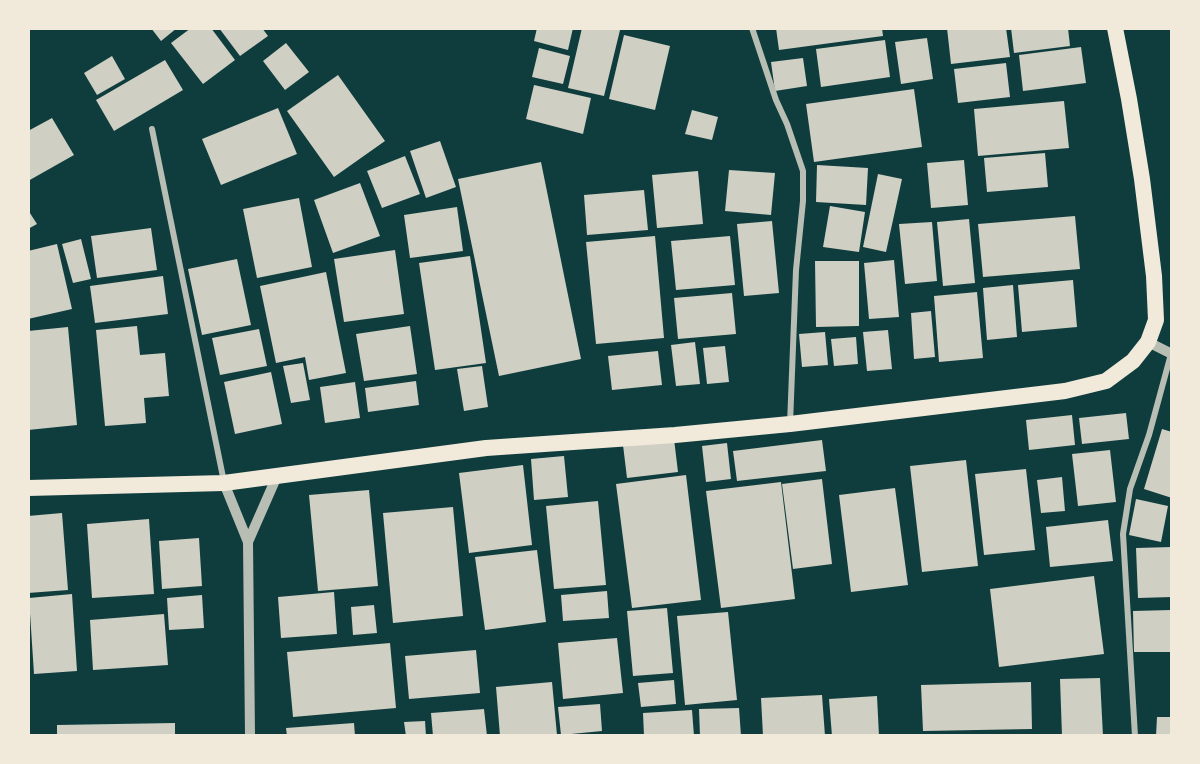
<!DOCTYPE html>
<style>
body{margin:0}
#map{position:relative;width:1200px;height:764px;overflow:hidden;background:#0f3d3e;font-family:"Noto Sans",sans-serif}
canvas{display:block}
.frame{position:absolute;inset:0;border:30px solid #f1e9da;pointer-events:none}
</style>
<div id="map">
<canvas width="1200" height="764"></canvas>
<div class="frame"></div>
</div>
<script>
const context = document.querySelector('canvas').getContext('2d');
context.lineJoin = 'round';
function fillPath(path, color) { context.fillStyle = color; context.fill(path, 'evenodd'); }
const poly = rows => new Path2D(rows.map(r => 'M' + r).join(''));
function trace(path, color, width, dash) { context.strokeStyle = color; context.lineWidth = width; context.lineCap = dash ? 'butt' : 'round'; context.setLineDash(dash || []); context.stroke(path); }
fillPath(poly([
 [151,28,177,28,161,41],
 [191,28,211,28,235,60,203,84,171,43],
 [219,28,262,28,268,36,240,56],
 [537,28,573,28,568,50,534,41],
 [582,28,620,30,604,96,568,88],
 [776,28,882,28,883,36,779,50],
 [947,28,1006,28,1010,57,951,64],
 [1011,28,1068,28,1070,46,1014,53],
 [624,35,670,46,655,110,609,99],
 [927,38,933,79,901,84,895,42],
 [885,40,890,77,821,87,816,49],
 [286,43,309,72,285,90,263,61],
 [1081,47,1086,83,1023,91,1019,55],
 [539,48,570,56,563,84,532,77],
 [112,56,125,79,97,95,84,73],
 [803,58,807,86,775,91,771,62],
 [165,60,183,90,114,131,96,100],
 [1006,63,1010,97,958,103,954,69],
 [338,75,385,141,334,177,287,111],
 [534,85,591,98,583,134,526,119],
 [914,89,922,147,814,162,806,104],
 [1064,101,1069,148,978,156,974,109],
 [278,108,297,154,221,185,202,139],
 [692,110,718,117,712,140,685,134],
 [52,118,74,155,28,181,28,131],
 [440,141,456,187,426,198,410,151],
 [1045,153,1048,187,987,192,984,158],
 [405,156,420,194,382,208,367,171],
 [964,160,968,205,931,208,927,163],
 [541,162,581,359,499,376,458,179],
 [817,165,868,168,866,205,816,202],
 [729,170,775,173,771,215,725,211],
 [698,171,703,224,657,228,652,175],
 [878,174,902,179,886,252,863,247],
 [360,183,380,236,333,253,314,200],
 [644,190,648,230,587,235,584,195],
 [299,198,312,267,257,278,243,209],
 [830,206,865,212,859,252,823,247],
 [457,207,463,251,410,258,404,215],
 [28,210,37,224,28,229],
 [1075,216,1080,269,983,277,978,224],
 [969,219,975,283,943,286,937,222],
 [772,221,779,293,744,296,737,224],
 [932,222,937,281,905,284,899,224],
 [151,228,157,270,97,278,91,236],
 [655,236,664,338,596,344,586,242],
 [730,236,735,285,676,290,671,241],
 [81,239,91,279,73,283,62,244],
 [57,244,72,309,28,319,28,251],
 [395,250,404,314,344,322,334,259],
 [470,256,486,363,435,370,419,263],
 [237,259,251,325,202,335,188,269],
 [894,260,899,317,869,319,864,263],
 [815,261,859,261,859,326,816,327],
 [326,272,346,373,309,380,305,357,276,363,260,286],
 [163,276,168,314,95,323,90,286],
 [1073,280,1077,327,1022,332,1018,285],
 [1013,285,1017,337,987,340,983,288],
 [977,292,983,358,939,362,934,296],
 [732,293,736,334,678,339,674,298],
 [931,311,935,357,914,359,911,313],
 [137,326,140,355,165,353,169,396,144,398,146,423,105,426,96,330],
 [410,326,417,374,364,381,356,334],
 [68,327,77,425,28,430,28,331],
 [259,329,267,366,220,375,212,338],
 [888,330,892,369,867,371,863,332],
 [825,332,828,365,802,367,799,334],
 [856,337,858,364,834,366,831,339],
 [695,342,700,384,676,386,671,345],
 [725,346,729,382,707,384,703,348],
 [658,351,662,385,612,390,608,356],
 [303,363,310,400,291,403,283,366],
 [482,366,488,407,464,411,457,369],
 [271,372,282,424,235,434,224,382],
 [416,381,419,405,368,412,365,388],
 [355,382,360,418,325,423,320,387],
 [1126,413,1129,439,1082,444,1079,418],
 [1072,415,1075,445,1029,450,1026,420],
 [1162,429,1172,432,1172,498,1144,489],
 [674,439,678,472,627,478,623,445],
 [822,440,826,471,737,481,733,451],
 [727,443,731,479,706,482,702,446],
 [1110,450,1116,502,1078,506,1072,454],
 [564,456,568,497,534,500,531,459],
 [966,460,978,566,922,572,910,466],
 [523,465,532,545,469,553,459,473],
 [1026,469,1035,550,984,555,975,474],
 [686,475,701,600,632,608,616,484],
 [1062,477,1065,511,1041,513,1037,480],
 [822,479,832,564,793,569,782,484],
 [781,482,795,599,721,608,706,491],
 [895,488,908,585,851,592,839,495],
 [369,490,378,586,318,591,309,495],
 [1136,499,1168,506,1161,542,1129,535],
 [598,501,606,585,554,589,546,506],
 [453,507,463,616,393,623,383,513],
 [62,513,68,590,28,593,28,516],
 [149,519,154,594,92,598,87,524],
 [1108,520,1113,561,1050,567,1046,527],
 [199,538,202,586,162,589,159,541],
 [1172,547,1172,597,1138,598,1136,548],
 [537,550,546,622,485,630,475,557],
 [1094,576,1104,654,999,667,990,589],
 [607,591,609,618,563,621,561,595],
 [334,592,337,634,281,638,278,597],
 [72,594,77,671,34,674,29,598],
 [202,595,204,628,169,630,167,598],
 [374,605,377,633,353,635,351,607],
 [667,608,673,673,633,676,627,611],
 [1171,610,1171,652,1134,652,1133,611],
 [728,612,737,700,685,705,677,616],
 [164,614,168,665,93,670,90,620],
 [617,638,623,693,563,699,558,643],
 [390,643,396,708,293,717,287,652],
 [476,650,480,693,409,699,405,656],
 [1100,678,1103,736,1062,736,1060,679],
 [674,680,676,704,641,707,638,683],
 [552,682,557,735,500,736,496,687],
 [1031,682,1032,729,923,731,921,685],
 [822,695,825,736,763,736,761,698],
 [877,696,879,736,832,736,829,699],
 [600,704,602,731,561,735,558,707],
 [739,708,741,736,700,736,699,709],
 [484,709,487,736,433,736,431,713],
 [692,710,694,736,644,736,643,713],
 [1157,717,1172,717,1172,736,1156,736],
 [425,721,426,736,406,736,404,722],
 [175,723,175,736,57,736,57,725],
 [354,723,355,736,287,736,286,728]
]), '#cfcfc3');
trace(poly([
 [752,28,776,100,787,124,803,171,803,201,796,270,790,424],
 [152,129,224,482],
 [1135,736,1123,534,1130,489,1149,435,1171,354]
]), '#b8beb3', 6);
trace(poly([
 [1148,342,1172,354],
 [224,483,248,542,250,736],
 [248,542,277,476]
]), '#b8beb3', 10);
trace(poly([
 [28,488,224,483,486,448,675,435,790,424,1065,391,1106,381,1133,361,1148,342,1156,320,1154,276,1142,179,1129,99,1115,28]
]), '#f1e9da', 16);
</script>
